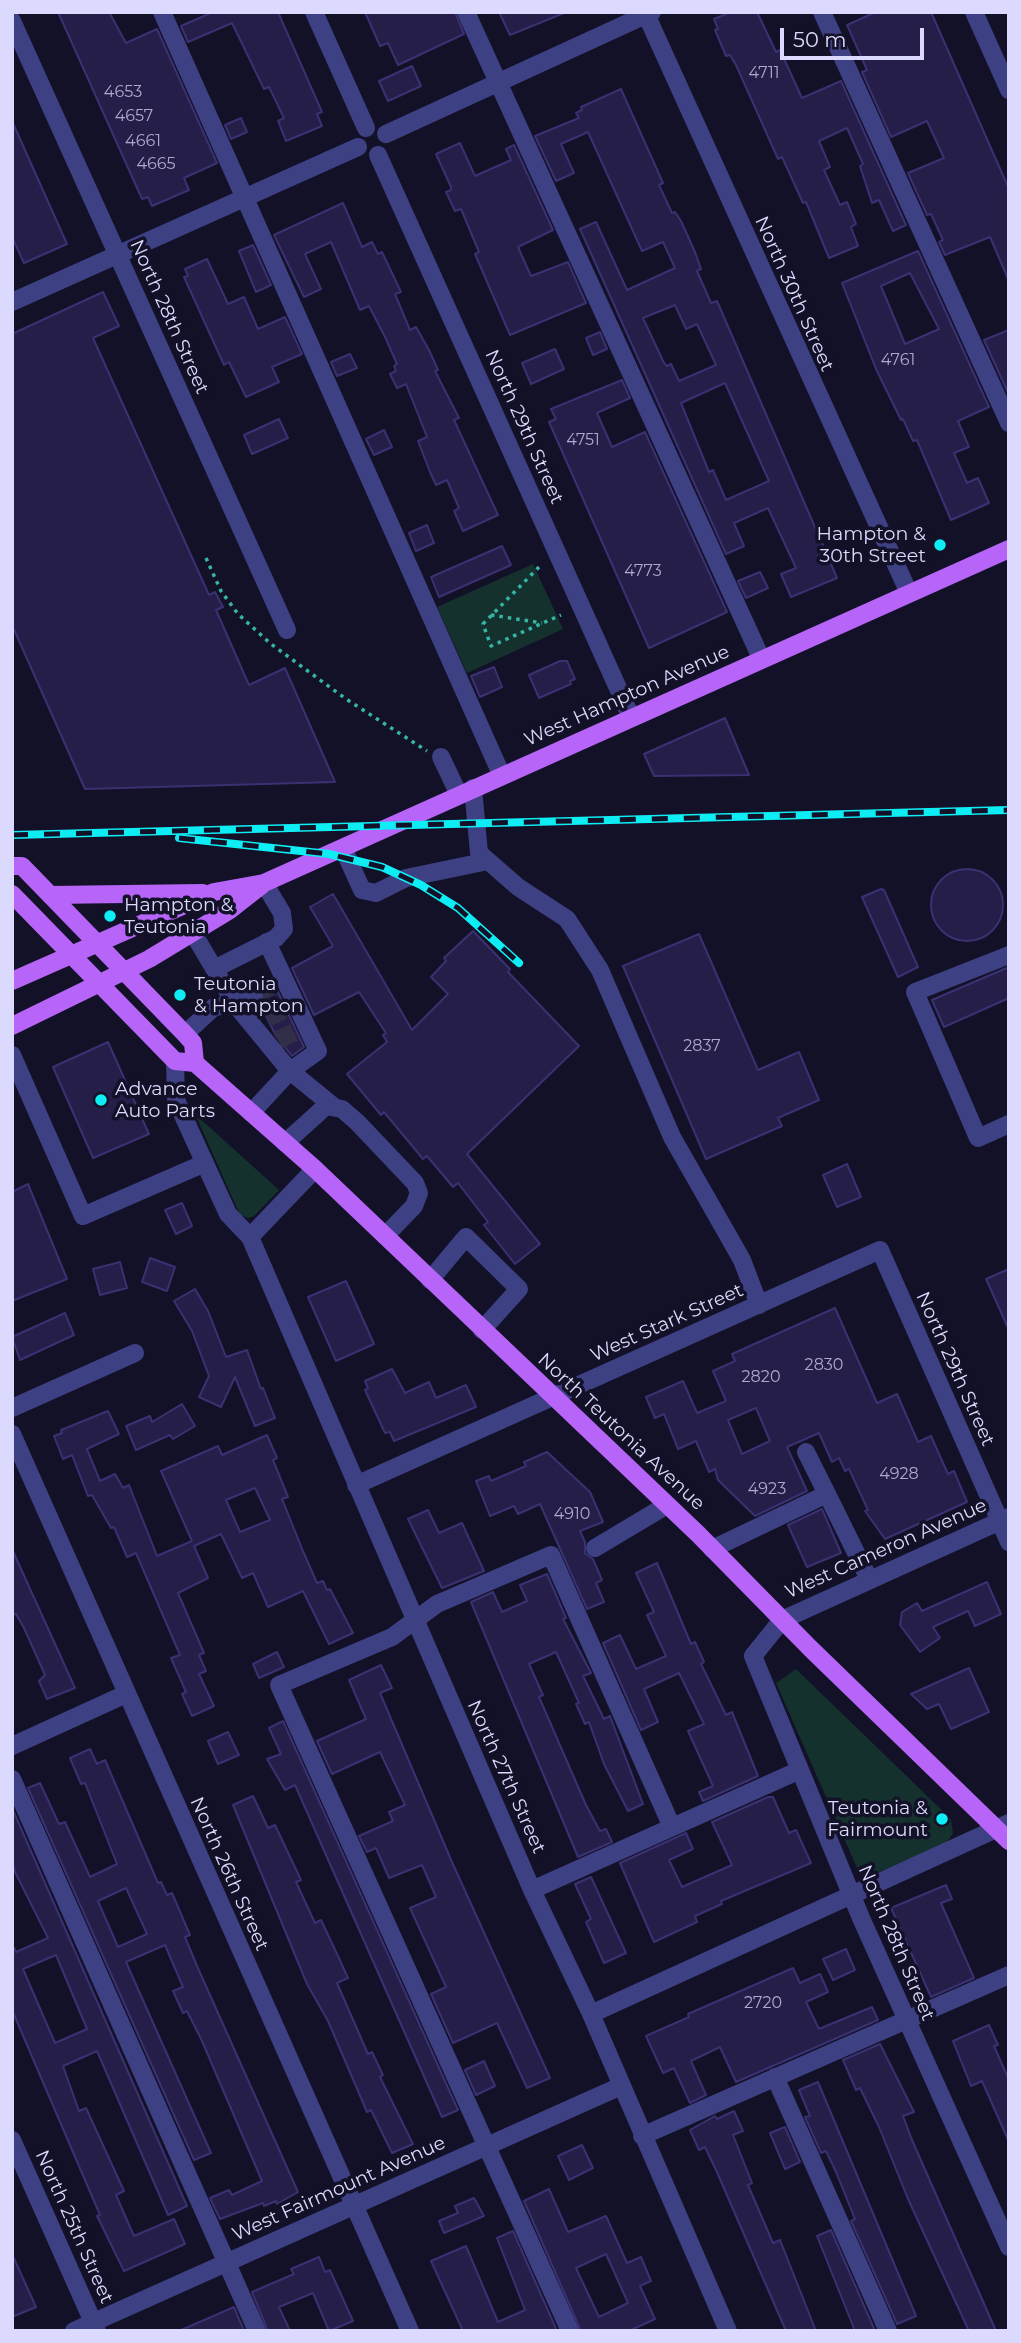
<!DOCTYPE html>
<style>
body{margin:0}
#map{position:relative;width:1021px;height:2343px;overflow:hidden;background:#131127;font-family:Montserrat,sans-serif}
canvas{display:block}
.frame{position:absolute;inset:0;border:14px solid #dbd9fd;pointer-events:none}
.scale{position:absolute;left:780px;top:28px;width:144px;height:32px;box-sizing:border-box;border:4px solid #dbd9fd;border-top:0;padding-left:9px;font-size:21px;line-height:24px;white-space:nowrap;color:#dbd9fd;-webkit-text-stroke:5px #131127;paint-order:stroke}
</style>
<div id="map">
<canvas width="1021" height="2343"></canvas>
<div class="frame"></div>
<div class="scale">50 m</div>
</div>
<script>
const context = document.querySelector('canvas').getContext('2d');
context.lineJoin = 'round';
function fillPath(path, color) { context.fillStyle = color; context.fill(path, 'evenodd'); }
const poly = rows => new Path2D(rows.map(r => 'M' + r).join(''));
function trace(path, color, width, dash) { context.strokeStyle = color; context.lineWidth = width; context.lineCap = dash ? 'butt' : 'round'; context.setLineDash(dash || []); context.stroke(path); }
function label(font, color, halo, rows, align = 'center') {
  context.font = font + ' Montserrat,sans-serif'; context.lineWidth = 7; context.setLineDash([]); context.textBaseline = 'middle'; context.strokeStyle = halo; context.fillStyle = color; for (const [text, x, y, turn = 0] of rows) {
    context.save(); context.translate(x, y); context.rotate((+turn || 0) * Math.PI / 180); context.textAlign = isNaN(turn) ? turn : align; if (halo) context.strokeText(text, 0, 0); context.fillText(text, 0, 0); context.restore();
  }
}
fillPath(poly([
 [533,564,563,629,467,673,437,607],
 [195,1114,279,1190,254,1216,248,1218,240,1215],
 [796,1669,951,1819,953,1833,947,1843,872,1875,864,1875,858,1870,776,1683]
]), '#14312e');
const building = poly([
 [58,12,109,12,126,43,157,29,217,163,184,178,189,190,152,206,148,197,142,199,58,12],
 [213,12,278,12,322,112,317,114,322,126,286,141,278,121,284,118,269,87,264,89,232,23,188,42,181,26,213,12],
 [365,12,455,12,464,34,398,65,388,43,380,46,365,12],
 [499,12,563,12,564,13,510,35,499,12],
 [731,12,757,12,776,52,780,50,802,98,841,81,906,225,893,231,879,200,872,203,860,166,863,164,847,128,819,141,830,167,824,170,840,205,847,202,856,224,851,227,858,246,829,258,806,202,803,203,782,157,778,159,736,65,730,55,726,56,715,30,718,29,714,19,731,12],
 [876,12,931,12,1009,189,1009,281,990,237,945,255,939,242,943,240,931,214,927,215,908,173,944,158,927,121,891,137,862,72,867,70,847,25,876,12],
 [412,66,421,86,388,101,379,81,412,66],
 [621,89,663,183,659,185,672,213,675,212,681,221,695,252,701,269,697,271,711,303,717,301,837,578,791,597,781,574,796,568,768,508,734,523,744,546,726,554,580,229,596,222,627,290,675,268,663,242,642,251,588,132,561,144,574,173,556,181,535,136,579,118,576,113,582,110,581,107,621,89],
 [675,305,686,329,697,324,716,365,679,381,671,364,667,366,664,363,643,318,675,305],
 [725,383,769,481,726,500,713,470,709,472,681,403,725,383],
 [241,118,247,132,231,139,225,125,241,118],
 [12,121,67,244,24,263,12,237,12,121],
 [460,143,475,176,511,160,506,149,514,145,553,230,518,247,531,276,568,262,586,303,510,335,475,254,479,252,461,209,455,211,446,192,451,190,451,187,436,154,460,143],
 [343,203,362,247,372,242,378,254,382,252,401,292,395,294,410,330,416,327,429,350,438,370,435,371,459,418,454,420,498,515,463,531,454,511,459,508,447,480,436,485,430,472,418,441,427,437,406,384,397,388,390,374,396,371,394,366,397,364,385,337,369,306,360,310,331,242,305,254,321,289,304,297,274,235,343,203],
 [253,245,271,285,256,292,239,251,253,245],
 [918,251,989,407,958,421,969,447,954,453,967,483,978,478,989,503,951,520,917,440,913,441,903,419,901,420,876,369,842,283,918,251],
 [910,273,939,329,905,344,881,286,910,273],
 [207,259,228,304,244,297,258,329,285,317,302,354,272,367,279,382,246,397,229,362,224,365,184,277,188,276,185,269,207,259],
 [103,292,119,326,93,338,209,595,215,592,223,607,216,610,249,685,285,668,335,782,85,789,12,625,12,334,103,292],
 [1009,330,1009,395,984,340,1009,330],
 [600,332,607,349,593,355,586,338,600,332],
 [555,349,564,369,531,384,522,363,555,349],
 [350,354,357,368,337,376,331,362,350,354],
 [622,380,630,398,597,413,612,447,645,432,727,612,649,648,549,422,556,419,551,409,622,380],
 [279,419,288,438,252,454,244,435,279,419],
 [384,430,392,447,374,455,366,439,384,430],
 [427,525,434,543,416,551,409,533,427,525],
 [502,546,511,565,439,597,431,577,502,546],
 [760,572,768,588,746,598,738,581,760,572],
 [560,661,567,661,575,679,570,681,571,684,539,698,529,675,560,661],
 [494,667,502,687,480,697,471,676,494,667],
 [725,718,749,775,654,776,644,754,725,718],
 '931 905a36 36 0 1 1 72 0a36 36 0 1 1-72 0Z',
 [881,889,884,890,918,967,898,977,862,897,881,889],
 [333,894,412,1030,448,994,431,977,446,961,444,958,473,931,510,969,508,972,579,1046,467,1154,540,1244,515,1264,484,1225,488,1222,458,1183,453,1187,427,1156,423,1159,384,1112,381,1115,347,1074,387,1042,383,1035,386,1033,359,992,314,1015,292,968,333,946,310,907,333,894],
 [699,934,758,1070,799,1052,819,1100,778,1118,782,1126,706,1159,623,966,699,934],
 [1009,967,1009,998,944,1027,932,1000,1009,967],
 [277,990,304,1047,292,1056,276,1036,260,1004,265,996,277,990],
 [108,1042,149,1134,93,1158,53,1067,108,1042],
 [847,1164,861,1197,837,1207,823,1175,847,1164],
 [28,1184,67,1279,12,1301,12,1192,28,1184],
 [182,1203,192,1226,176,1234,165,1210,182,1203],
 [150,1258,175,1267,167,1291,142,1282,150,1258],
 [120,1262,127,1288,100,1295,93,1269,120,1262],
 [1009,1269,1009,1330,986,1279,1009,1269],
 [346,1281,374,1344,336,1361,308,1297,346,1281],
 [195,1289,208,1311,226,1357,247,1350,261,1389,263,1388,275,1418,255,1426,235,1377,221,1407,199,1397,209,1376,192,1331,174,1301,195,1289],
 [835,1308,877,1403,897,1394,918,1442,931,1436,948,1474,954,1471,967,1502,885,1539,865,1511,868,1510,849,1469,845,1471,839,1458,832,1462,819,1433,787,1447,807,1491,755,1516,718,1480,715,1469,709,1472,696,1441,678,1449,664,1414,655,1418,646,1397,683,1381,697,1413,726,1401,713,1371,735,1361,732,1354,835,1308],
 [756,1408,770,1441,742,1454,728,1420,756,1408],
 [65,1313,74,1335,20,1360,12,1337,65,1313],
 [392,1369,405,1393,429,1382,436,1398,466,1385,476,1407,394,1441,390,1432,385,1433,365,1390,368,1388,365,1381,392,1369],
 [182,1404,195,1426,173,1439,170,1435,136,1450,126,1426,150,1416,152,1422,182,1404],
 [108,1411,119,1434,87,1449,100,1481,115,1474,123,1488,129,1485,157,1556,192,1541,161,1471,218,1446,222,1455,267,1435,277,1458,273,1460,288,1497,282,1499,303,1551,317,1583,323,1581,327,1590,330,1589,353,1633,329,1644,303,1591,268,1607,253,1573,242,1578,221,1534,194,1546,208,1578,178,1593,204,1653,199,1655,206,1671,199,1674,214,1706,192,1716,182,1694,186,1692,171,1658,180,1655,136,1553,127,1557,114,1527,111,1528,92,1495,88,1496,72,1455,63,1459,54,1436,62,1433,61,1430,108,1411],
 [255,1488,270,1520,240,1532,226,1500,255,1488],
 [547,1452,590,1492,603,1522,580,1531,585,1542,585,1553,593,1559,602,1580,596,1583,604,1602,587,1609,540,1504,518,1514,514,1506,490,1516,476,1481,489,1476,491,1481,526,1466,524,1462,547,1452],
 [822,1509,841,1553,807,1567,788,1525,822,1509],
 [428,1510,439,1533,462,1523,484,1571,442,1588,408,1519,428,1510],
 [12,1549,75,1688,47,1699,39,1681,45,1675,24,1628,16,1614,12,1615,12,1549],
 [657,1563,691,1644,695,1642,704,1662,701,1664,726,1715,732,1712,758,1776,703,1801,699,1792,713,1786,688,1731,704,1724,679,1673,644,1689,658,1722,641,1730,603,1643,620,1635,636,1669,666,1656,647,1615,654,1612,636,1573,657,1563],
 [547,1574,566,1618,563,1619,591,1673,583,1676,604,1719,610,1716,643,1804,628,1811,604,1764,589,1722,585,1724,576,1704,579,1703,556,1652,529,1664,543,1695,539,1697,586,1805,600,1831,606,1829,612,1842,578,1857,471,1602,493,1592,502,1612,527,1601,520,1585,547,1574],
 [987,1582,1001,1614,975,1626,968,1611,933,1627,940,1638,920,1652,900,1625,902,1612,917,1603,922,1611,987,1582],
 [277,1652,284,1667,259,1678,253,1664,277,1652],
 [381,1665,392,1688,380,1693,452,1862,550,2078,527,2088,497,2023,453,2043,431,1994,446,1987,410,1908,436,1897,422,1865,389,1878,376,1848,367,1852,359,1836,393,1821,389,1812,405,1805,380,1752,332,1774,317,1741,366,1719,349,1680,381,1665],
 [969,1668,989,1712,951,1729,939,1704,927,1709,911,1694,969,1668],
 [283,1721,458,2110,442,2117,295,1785,285,1790,267,1759,281,1754,269,1728,283,1721],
 [228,1732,239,1755,218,1764,208,1741,228,1732],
 [90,1749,97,1764,105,1760,158,1883,161,1882,167,1895,172,1893,190,1935,185,1937,197,1966,298,2192,277,2204,276,2201,264,2206,263,2203,220,2219,210,2198,229,2190,232,2195,262,2181,202,2041,187,2011,183,2013,173,1991,183,1987,165,1945,126,1962,211,2153,194,2160,28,1788,40,1783,59,1824,65,1822,90,1877,117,1864,85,1783,81,1784,70,1758,90,1749],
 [126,1888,147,1934,118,1947,98,1901,126,1888],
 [253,1796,268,1828,275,1825,301,1880,296,1882,315,1923,321,1920,338,1956,348,1978,337,1983,368,2054,372,2052,383,2075,380,2077,413,2144,392,2153,371,2110,367,2112,328,2021,307,1984,233,1805,253,1796],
 [768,1797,773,1797,789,1833,796,1830,811,1863,721,1901,722,1904,695,1916,697,1922,654,1942,620,1863,686,1833,693,1849,669,1860,682,1887,732,1865,712,1822,768,1797],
 [12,1808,187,2206,168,2215,97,2051,63,2066,79,2111,86,2108,124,2191,116,2195,134,2236,174,2219,185,2244,124,2271,97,2216,100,2215,12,2010,12,1944,16,1952,48,1938,15,1872,12,1860,12,1808],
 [56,1955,87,2029,55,2043,23,1969,56,1955],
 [591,1877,626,1953,604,1963,586,1922,591,1919,575,1884,591,1877],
 [946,1885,952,1899,941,1903,974,1978,931,1997,891,1908,946,1885],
 [846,1949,855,1970,833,1980,823,1959,846,1949],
 [793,1968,800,1983,820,1974,828,1992,806,2002,819,2029,872,2007,878,2020,736,2082,720,2047,691,2061,706,2095,690,2103,674,2068,663,2073,646,2036,689,2017,688,2014,793,1968],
 [989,2025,998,2045,994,2046,1009,2080,1009,2142,982,2081,971,2086,953,2041,989,2025],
 [880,2044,914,2112,903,2116,912,2140,996,2331,969,2331,908,2199,879,2127,860,2088,856,2090,843,2060,880,2044],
 [484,2061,495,2086,476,2095,465,2070,484,2061],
 [818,2082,916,2316,897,2324,851,2221,855,2219,836,2172,826,2151,821,2153,805,2117,810,2116,799,2090,818,2082],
 [734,2111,743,2131,733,2135,752,2183,748,2185,773,2243,780,2240,816,2331,786,2331,716,2170,705,2147,699,2150,690,2130,715,2116,717,2119,734,2111],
 [785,2127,800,2162,785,2169,770,2133,785,2127],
 [582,2145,593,2168,569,2180,558,2156,582,2145],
 [549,2189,568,2232,606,2216,627,2263,641,2257,651,2281,640,2286,655,2319,629,2331,581,2331,524,2201,549,2189],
 [606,2254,628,2303,599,2317,576,2268,606,2254],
 [474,2198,484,2216,444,2233,439,2221,458,2213,455,2206,474,2198],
 [831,2230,875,2331,855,2331,817,2236,831,2230],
 [513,2231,557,2331,463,2331,431,2261,466,2246,498,2322,525,2310,497,2238,513,2231],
 [12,2254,36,2307,12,2317,12,2254],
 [319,2257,325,2272,330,2270,353,2321,329,2331,313,2293,279,2307,290,2331,268,2331,252,2292,294,2274,291,2269,319,2257],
 [234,2307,244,2331,179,2331,234,2307]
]);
fillPath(building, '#241e48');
trace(building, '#3a3172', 2);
trace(poly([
 [254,995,273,985],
 [267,1018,286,1009],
 [278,1040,297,1031]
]), '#312f47', 18, [18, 9]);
trace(poly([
 [206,558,221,591,238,614,271,644,346,699,427,751],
 [539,567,483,624,491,646,561,615],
 [491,615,542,623]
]), '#36b5a5', 3.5, [3.5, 5]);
trace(poly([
 [162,12,502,776],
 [314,12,366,128],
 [466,12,761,658],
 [645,12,908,591],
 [822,12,1009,423],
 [974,12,1009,90],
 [12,21,287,630],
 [386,134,652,12],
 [378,155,631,717],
 [12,302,358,147],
 [441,757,459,795],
 [473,788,479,853,518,887,567,919,600,970,672,1137,742,1260,759,1305],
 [343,848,362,890,376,893,406,878,488,861],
 [193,933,235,1004,254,995],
 [1009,955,915,992,978,1138,1009,1124],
 [214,969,276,938,284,929,282,913,264,883],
 [185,1034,214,1007,235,1004,290,1071,333,1106],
 [12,1055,83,1216,205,1163],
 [175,1061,176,1100,228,1214,250,1237,532,1890,591,2014,728,2331],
 [251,1113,290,1071,318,1051,267,942],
 [285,1143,326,1106,342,1109,357,1122,415,1183,419,1193,414,1206,385,1236],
 [250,1237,315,1169],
 [430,1280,466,1237,519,1289,482,1330],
 [12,1408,135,1353],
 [12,1434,410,2331],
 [806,1452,827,1494],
 [356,1485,880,1250,1009,1542],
 [1009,1517,782,1620,753,1656,861,1918,1009,2247],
 [595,1548,667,1505],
 [712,1549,827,1494,869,1579],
 [12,1746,126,1694],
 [12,1779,257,2331],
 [532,1890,800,1770],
 [591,2014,1009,1823],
 [775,2077,888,2331],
 [642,2136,1009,1975],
 [12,2140,97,2331],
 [74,2331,621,2086],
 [570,2331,279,1685,392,1637,437,1604,551,1555,672,1827]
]), '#3e4084', 18);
trace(poly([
 [12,866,22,866,185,1034,193,1043,195,1063],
 [12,894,175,1061,195,1063,315,1169,698,1534,810,1648,1009,1841],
 [50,895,203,893],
 [12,981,214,892,264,883,1009,549],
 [12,1026,149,959,230,910,262,885]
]), '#b765f8', 18);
const rail = poly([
 [12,835,1009,810],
 [179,838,329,854,382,867,421,885,458,908,519,963]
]);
trace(rail, '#0eedf4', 8);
trace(rail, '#131127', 5, [16]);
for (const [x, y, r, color] of [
 [940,545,7,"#0eedf4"],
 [110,916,7,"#0eedf4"],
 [180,995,7,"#0eedf4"],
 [101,1100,7,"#0eedf4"],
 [942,1819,7,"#0eedf4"]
]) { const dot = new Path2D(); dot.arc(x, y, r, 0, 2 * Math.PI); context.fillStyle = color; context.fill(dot); trace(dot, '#131127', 2.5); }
label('16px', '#adaad0', null, [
 ["4711",764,73],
 ["4653",123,92],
 ["4657",134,116],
 ["4661",143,141],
 ["4665",156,164],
 ["4761",898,360],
 ["4751",583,440],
 ["4773",643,571],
 ["2837",702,1046],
 ["2830",824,1365],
 ["2820",761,1377],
 ["4928",899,1474],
 ["4923",767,1489],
 ["4910",572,1514],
 ["2720",763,2003]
]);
label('19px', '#dbd9fd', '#131127', [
 ["North 30th Street",794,294,66],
 ["North 28th Street",169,317,66],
 ["North 29th Street",524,427,66],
 ["West Hampton Avenue",627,696,-24],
 ["West Stark Street",667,1323,-24],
 ["North 29th Street",955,1369,66],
 ["North Teutonia Avenue",621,1432,43],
 ["West Cameron Avenue",886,1549,-24],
 ["North 27th Street",506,1777,66],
 ["North 26th Street",229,1874,66],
 ["North 28th Street",896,1943,67],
 ["West Fairmount Avenue",339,2189,-24],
 ["North 25th Street",74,2227,66]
]);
label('19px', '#dbd9fd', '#131127', [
 ["Hampton &",926,534,"right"],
 ["30th Street",926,556,"right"],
 ["Hampton &",124,905],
 ["Teutonia",124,927],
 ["Teutonia",194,984],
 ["& Hampton",194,1006],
 ["Advance",115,1089],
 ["Auto Parts",115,1111],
 ["Teutonia &",928,1808,"right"],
 ["Fairmount",928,1830,"right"]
], 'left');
</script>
